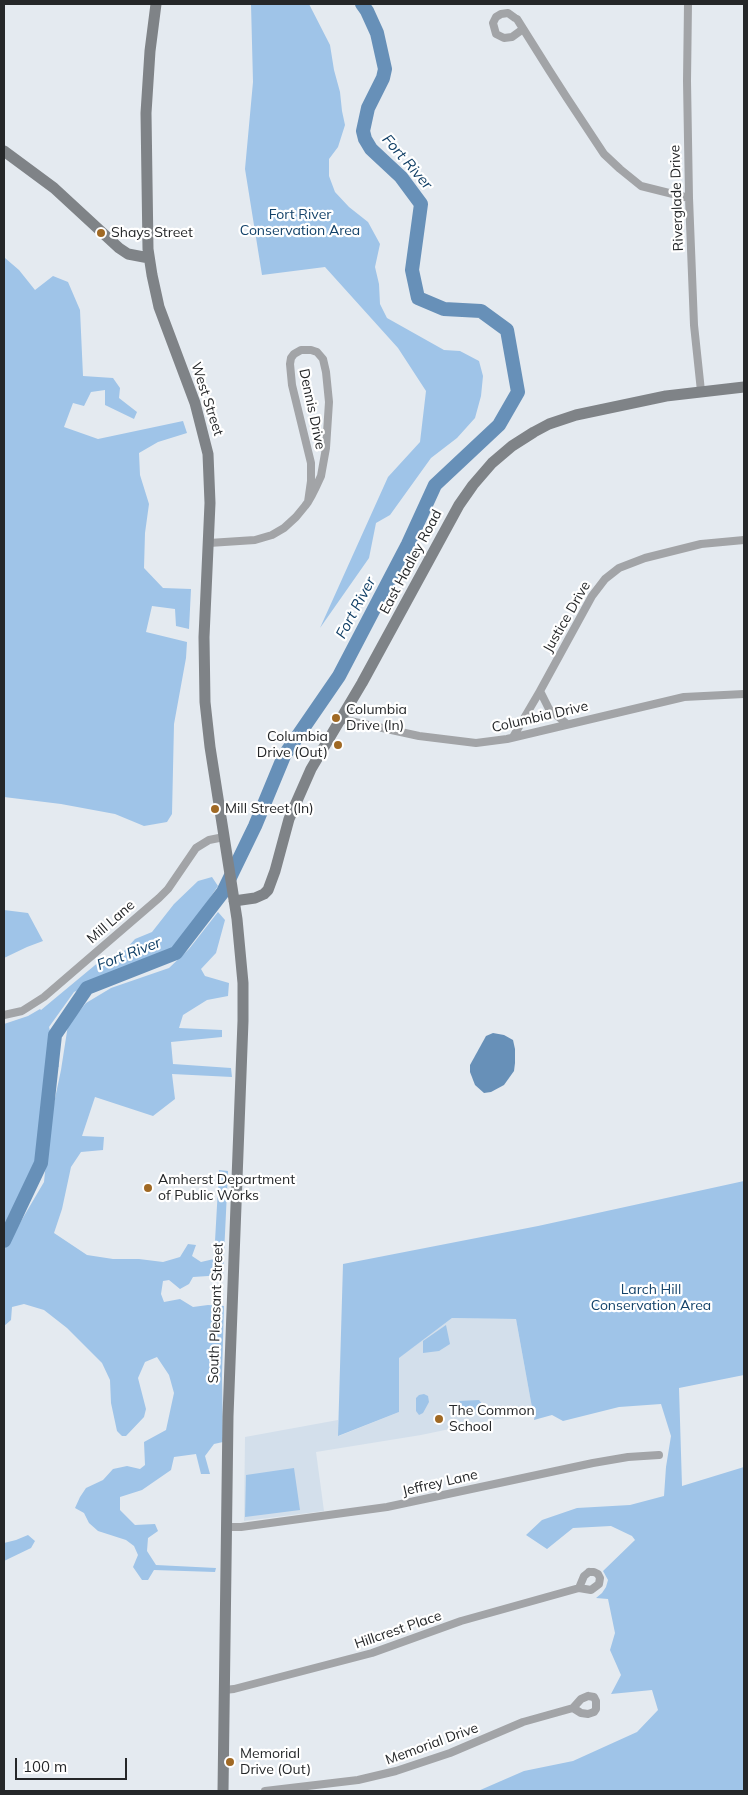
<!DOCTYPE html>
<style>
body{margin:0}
#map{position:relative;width:748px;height:1795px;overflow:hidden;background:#e4eaf0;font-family:Mulish,sans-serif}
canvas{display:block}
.frame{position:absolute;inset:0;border:5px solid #252729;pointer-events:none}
.scale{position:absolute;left:15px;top:1758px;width:112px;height:22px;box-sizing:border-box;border:2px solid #252729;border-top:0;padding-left:6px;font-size:15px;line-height:18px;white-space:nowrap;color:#252729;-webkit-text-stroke:4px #fff;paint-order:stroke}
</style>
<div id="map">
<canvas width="748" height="1795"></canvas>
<div class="frame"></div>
<div class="scale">100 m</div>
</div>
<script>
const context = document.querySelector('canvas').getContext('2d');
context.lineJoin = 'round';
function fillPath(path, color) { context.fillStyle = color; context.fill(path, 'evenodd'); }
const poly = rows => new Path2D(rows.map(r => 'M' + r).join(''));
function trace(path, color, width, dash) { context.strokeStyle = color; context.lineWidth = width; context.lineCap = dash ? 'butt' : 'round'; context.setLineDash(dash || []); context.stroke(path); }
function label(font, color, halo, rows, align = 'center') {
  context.font = font + ' Mulish,sans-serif'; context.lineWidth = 4.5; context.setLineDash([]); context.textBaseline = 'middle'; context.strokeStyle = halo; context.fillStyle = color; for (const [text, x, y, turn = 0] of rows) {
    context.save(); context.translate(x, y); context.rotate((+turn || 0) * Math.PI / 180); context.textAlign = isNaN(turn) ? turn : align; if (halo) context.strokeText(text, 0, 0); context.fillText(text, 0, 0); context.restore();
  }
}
fillPath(poly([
 [452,1318,516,1319,533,1413,488,1421,421,1435,316,1452,324,1511,244,1521,245,1437,338,1420,339,1436,399,1412,398,1358]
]), '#d3dfeb');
fillPath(poly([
 [251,4,309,4,330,45,334,70,340,92,342,111,345,125,338,147,329,159,329,176,335,192,349,207,368,222,380,244,375,267,379,284,380,304,387,318,444,350,460,351,479,361,483,376,481,396,475,418,457,438,431,458,390,515,376,523,369,558,320,628,388,477,420,442,426,391,398,348,325,267,262,275,245,169,253,82],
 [5,258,19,270,35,290,53,276,68,282,80,310,83,376,113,378,120,388,119,398,137,412,134,419,105,405,105,390,91,392,84,406,73,403,64,427,98,439,183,421,187,433,158,442,139,453,140,475,149,504,145,533,144,568,163,588,191,589,189,629,176,626,175,609,152,606,146,632,187,642,186,658,174,724,172,814,167,822,144,826,115,814,61,804,4,797,4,259],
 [212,877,218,886,174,951,123,970,74,992,49,1027,59,1067,53,1066,42,1163,34,1188,4,1246,4,1024,28,1016,40,1009,41,1010,100,961,113,963,135,939,152,932,174,904,198,881],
 [4,910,28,913,43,941,27,947,4,958],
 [218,912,225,920,216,953,201,969,205,976,229,983,228,996,207,1000,183,1015,179,1028,222,1030,222,1037,171,1042,173,1064,231,1068,232,1077,172,1074,175,1099,153,1116,95,1097,82,1136,104,1137,103,1150,81,1152,71,1167,62,1209,54,1233,87,1255,113,1259,139,1259,163,1262,180,1257,188,1244,196,1245,192,1256,201,1262,214,1259,219,1170,228,1171,223,1275,193,1277,189,1284,180,1289,169,1280,163,1281,161,1294,164,1302,180,1299,193,1307,208,1305,224,1306,222,1375,223,1442,214,1444,205,1456,210,1474,201,1474,196,1454,174,1457,171,1470,142,1490,120,1497,120,1510,135,1525,155,1524,158,1531,148,1538,147,1551,156,1565,216,1568,215,1572,154,1570,148,1580,142,1580,133,1567,138,1555,134,1546,126,1540,98,1531,89,1523,84,1513,75,1508,80,1497,86,1488,103,1480,113,1469,127,1466,140,1469,145,1465,144,1442,166,1430,174,1393,169,1375,157,1357,145,1362,138,1378,146,1409,144,1417,126,1436,122,1436,117,1431,111,1403,110,1380,102,1363,67,1328,44,1310,24,1304,12,1307,11,1320,4,1326,4,1250,44,1182,50,1122,61,1070,68,1025,86,1003,111,988,169,968,189,949],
 [744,1181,744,1375,679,1388,682,1486,744,1467,744,1791,478,1791,524,1771,573,1761,637,1732,658,1710,652,1690,611,1694,621,1675,610,1650,615,1633,608,1599,596,1598,602,1593,606,1587,608,1580,603,1571,635,1540,632,1536,611,1526,573,1528,547,1549,526,1535,542,1520,577,1508,630,1505,664,1496,666,1467,671,1436,661,1404,619,1407,563,1421,552,1415,534,1420,535,1414,533,1413,516,1319,452,1318,399,1358,399,1412,338,1436,343,1264,538,1226],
 [446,1325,450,1344,439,1351,423,1353,423,1341],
 [424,1394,428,1396,429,1402,423,1413,419,1415,416,1411,416,1398,419,1395],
 [479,1400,482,1404,481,1408,471,1412,462,1406,459,1401],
 [294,1468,300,1510,245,1517,246,1475],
 [28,1535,35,1541,31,1548,4,1561,4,1543,16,1540]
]), '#9fc4e8');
fillPath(poly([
 [493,1033,504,1035,513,1040,515,1049,515,1063,514,1071,504,1085,491,1092,484,1093,475,1085,470,1072,470,1065,486,1036]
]), '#6790b8');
trace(poly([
 [4,1241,41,1163,55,1035,87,988,176,953,223,892,255,826,284,756,339,676,408,544,435,485,499,425,518,392,507,330,481,311,444,309,418,298,412,270,421,204,401,177,371,149,365,139,363,131,368,108,383,78,385,69,377,33,367,11,362,4]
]), '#6790b8', 14);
trace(poly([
 [688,4,687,81,689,198,694,325,701,391],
 [523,29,512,37,504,38,496,34,493,23,496,17,501,14,508,13,515,18,517,19,549,70,567,98,604,154,620,169,641,186,689,198],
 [209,543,255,540,272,535,284,528,296,517,305,506,308,502,312,495,315,489,321,476,326,448,329,402,326,372,323,359,317,352,311,350,301,350,294,354,291,358,290,364,292,385,311,463,311,481,308,502],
 [341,719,419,736,476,743,507,739,684,697,744,694],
 [567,724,549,709,540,691,592,596,605,579,619,568,645,558,701,544,744,540],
 [513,737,540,691],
 [4,1015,22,1011,44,997,159,898,168,889,196,848,209,840,224,837],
 [226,1527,241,1527,387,1507,593,1463,628,1457,659,1455],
 [589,1572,594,1572,598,1574,600,1578,599,1584,591,1590,579,1588,584,1576,589,1572],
 [224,1690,234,1689,372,1653,461,1621,579,1588],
 [588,1696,594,1697,596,1701,596,1709,594,1712,588,1714,581,1713,573,1708,581,1699,588,1696],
 [265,1791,358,1780,396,1771,450,1753,523,1722,573,1708]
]), '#a2a4a7', 8);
trace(poly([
 [156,4,150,51,146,113,148,249,152,275,159,307,195,403,208,454,210,503,204,637,205,702,210,747,237,919,243,983,243,1021,228,1416,223,1791],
 [4,151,54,188,119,248,128,254,149,258],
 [234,901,255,898,264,894,268,890,275,871,289,819,311,769,362,683,459,505,473,485,492,463,512,446,534,432,549,424,576,415,666,396,744,387]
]), '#7f8387', 11);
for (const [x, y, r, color] of [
 [101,233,5,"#a06924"],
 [336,718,5,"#a06924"],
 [338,745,5,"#a06924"],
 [215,809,5,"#a06924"],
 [148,1188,5,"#a06924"],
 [439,1419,5,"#a06924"],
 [230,1762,5,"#a06924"]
]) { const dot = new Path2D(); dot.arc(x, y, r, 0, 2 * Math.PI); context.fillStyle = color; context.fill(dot); trace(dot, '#fff', 2); }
label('14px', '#252729', '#fff', [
 ["Riverglade Drive",677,198,-92],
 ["West Street",207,399,72],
 ["Dennis Drive",312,409,78],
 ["East Hadley Road",411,562,-62],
 ["Justice Drive",567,617,-60],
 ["Columbia Drive",540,717,-13],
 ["Mill Lane",111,922,-41],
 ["South Pleasant Street",216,1313,-88],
 ["Jeffrey Lane",440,1483,-13],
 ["Hillcrest Place",398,1630,-19],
 ["Memorial Drive",432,1744,-20]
]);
label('14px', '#134269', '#fff', [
 ["Fort River",300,215],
 ["Conservation Area",300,231],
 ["Larch Hill",651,1290],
 ["Conservation Area",651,1306]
]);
label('14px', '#252729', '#fff', [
 ["Shays Street",111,233],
 ["Columbia",346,710],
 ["Drive (In)",346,726],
 ["Columbia",328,737,"right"],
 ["Drive (Out)",328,753,"right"],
 ["Mill Street (In)",225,809],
 ["Amherst Department",158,1180],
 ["of Public Works",158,1196],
 ["The Common",449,1411],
 ["School",449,1427],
 ["Memorial",240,1754],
 ["Drive (Out)",240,1770]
], 'left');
label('italic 15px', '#0f3e65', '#fff', [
 ["Fort River",407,162,49],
 ["Fort River",356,608,-62],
 ["Fort River",129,954,-21]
]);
</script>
